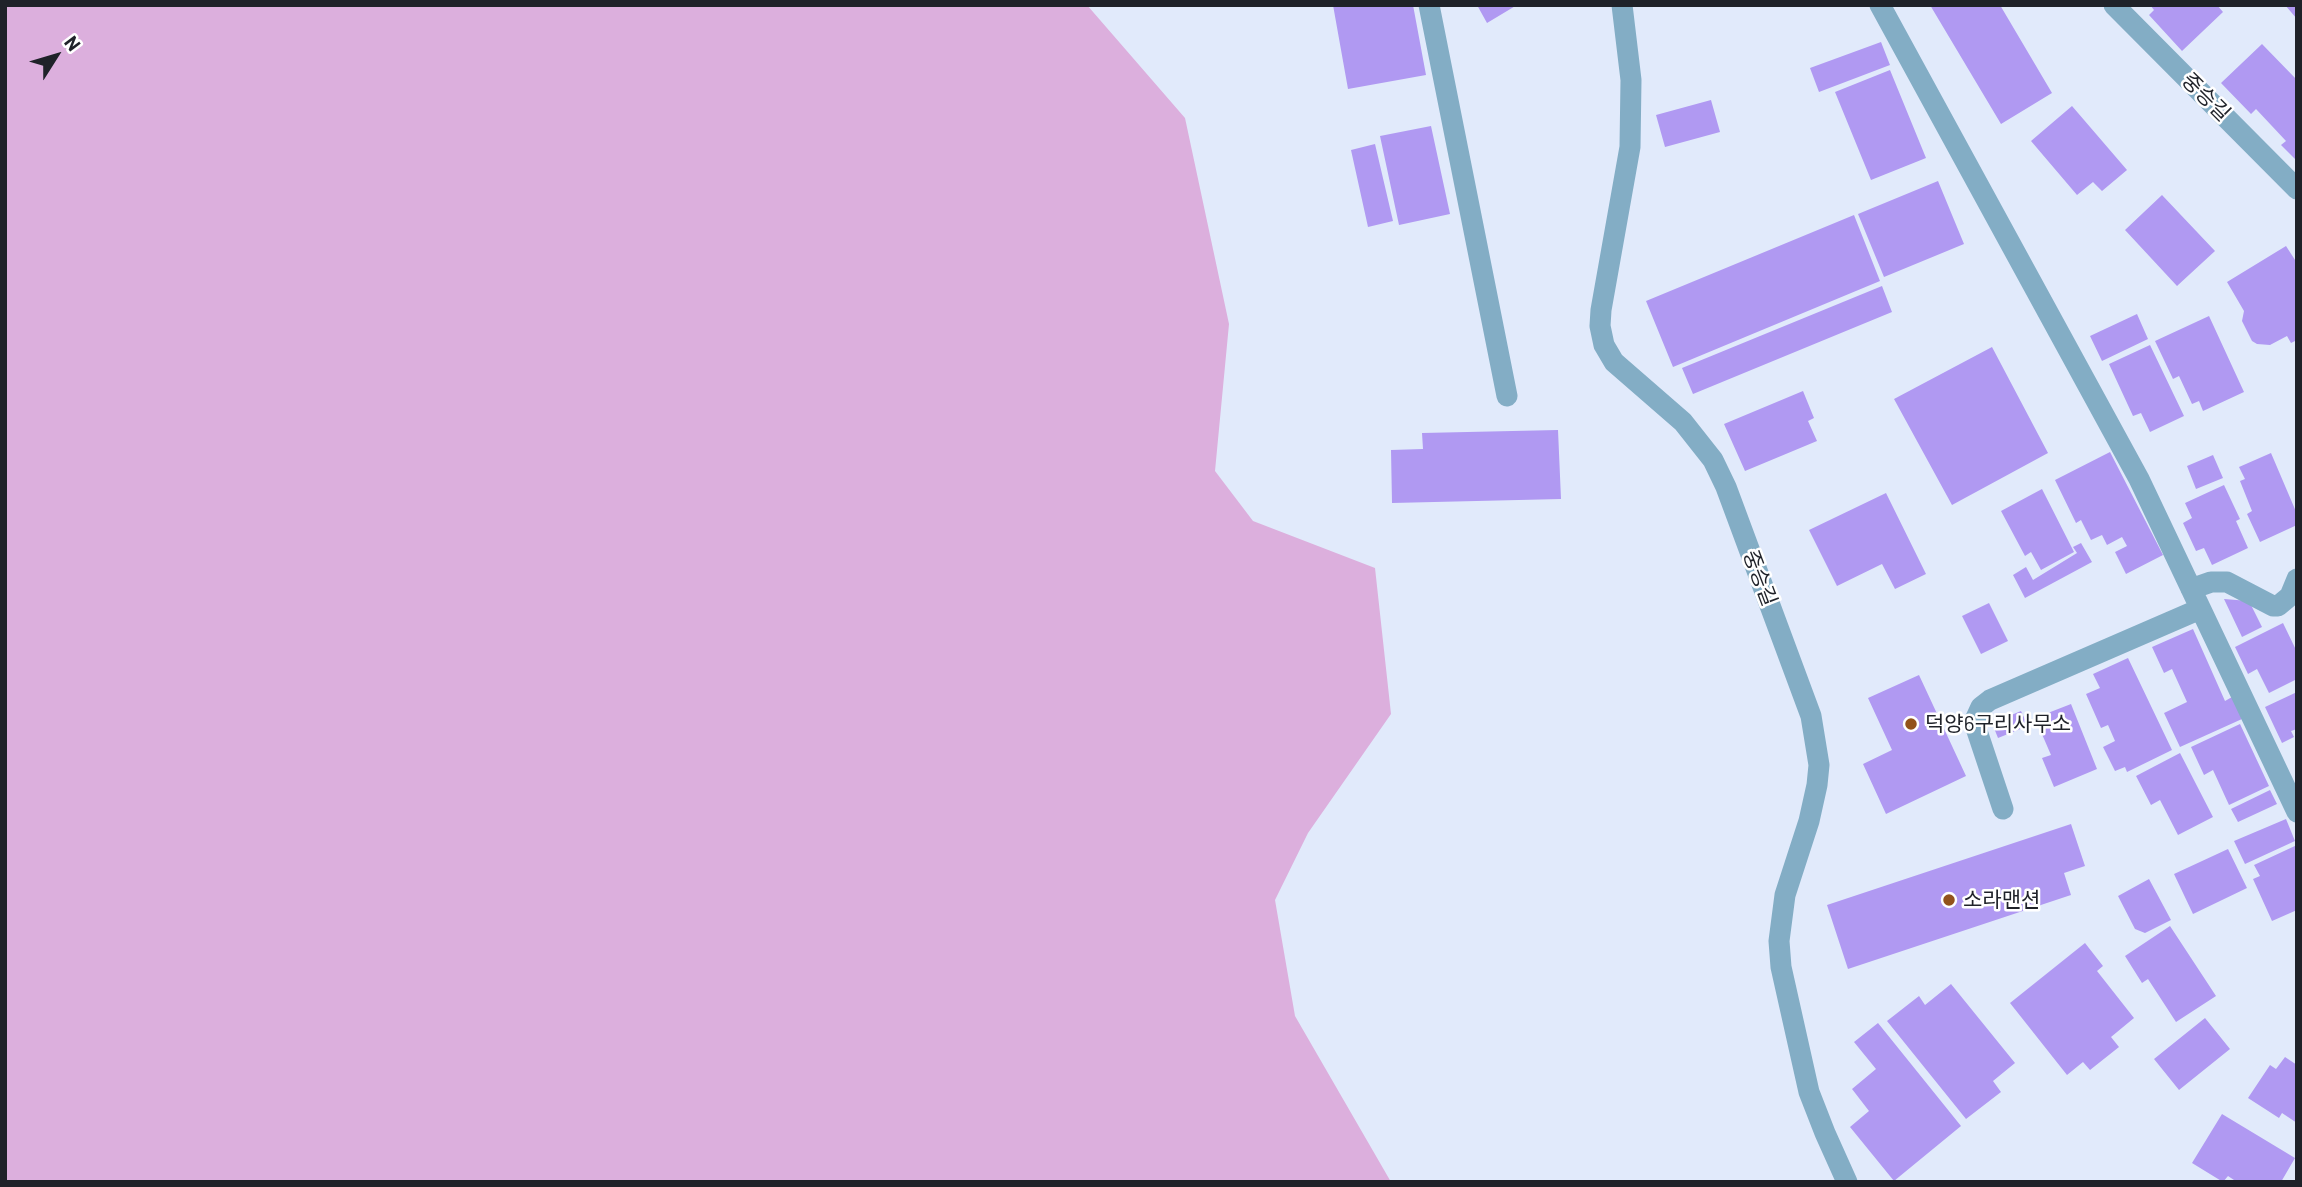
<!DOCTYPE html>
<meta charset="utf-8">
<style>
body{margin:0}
#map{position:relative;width:2302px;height:1187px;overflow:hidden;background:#e1eafb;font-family:Barlow,sans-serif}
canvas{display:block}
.frame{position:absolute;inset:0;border:7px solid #1f2229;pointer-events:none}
.north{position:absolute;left:21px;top:21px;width:70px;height:70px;-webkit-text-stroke:5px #fff;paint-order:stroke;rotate:53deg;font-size:19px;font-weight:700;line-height:28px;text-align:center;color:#1f2229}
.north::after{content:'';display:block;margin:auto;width:24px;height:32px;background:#1f2229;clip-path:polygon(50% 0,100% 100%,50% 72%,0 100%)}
</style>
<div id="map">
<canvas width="2302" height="1187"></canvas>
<div class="frame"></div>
<div class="north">N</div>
</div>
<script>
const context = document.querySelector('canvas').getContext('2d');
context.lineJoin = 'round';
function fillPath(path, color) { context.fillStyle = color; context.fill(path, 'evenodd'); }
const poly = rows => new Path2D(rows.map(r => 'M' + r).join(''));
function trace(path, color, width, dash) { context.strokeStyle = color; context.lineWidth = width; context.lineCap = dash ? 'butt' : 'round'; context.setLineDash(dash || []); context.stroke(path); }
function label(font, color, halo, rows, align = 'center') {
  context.font = font + ' Barlow,"Noto Sans KR",sans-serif'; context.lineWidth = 5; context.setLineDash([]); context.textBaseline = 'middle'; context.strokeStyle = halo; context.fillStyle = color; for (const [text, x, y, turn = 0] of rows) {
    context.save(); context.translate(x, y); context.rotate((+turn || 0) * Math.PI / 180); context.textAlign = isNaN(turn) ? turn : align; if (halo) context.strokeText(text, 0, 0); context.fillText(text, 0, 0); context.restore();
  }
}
fillPath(poly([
 [5,5,1087,5,1185,118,1229,324,1215,471,1253,521,1375,568,1391,714,1308,833,1275,900,1295,1016,1391,1182,5,1182]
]), '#dcafdd');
fillPath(poly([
 [1333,5,1413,5,1426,75,1348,89],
 [1477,5,1517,5,1487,23],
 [1930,5,2000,5,2052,93,2001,124],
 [2150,5,2217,5,2223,12,2182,51,2149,15,2154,10],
 [2285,5,2297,5,2297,19],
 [1881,42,1890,65,1819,92,1810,68],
 [2262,44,2297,80,2297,161,2281,145,2286,141,2256,109,2251,114,2221,83],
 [1890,70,1926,158,1871,180,1835,92],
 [1711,100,1720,132,1665,147,1656,115],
 [2072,106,2127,170,2102,191,2093,182,2077,195,2031,141],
 [1431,126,1450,214,1399,225,1380,136],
 [1375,144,1393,221,1368,227,1351,150],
 [1938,181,1964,244,1884,277,1858,214],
 [2162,195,2215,251,2177,286,2125,230],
 [1854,215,1880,281,1673,367,1646,301],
 [2286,246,2297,263,2297,340,2291,343,2287,336,2270,345,2257,344,2252,341,2242,321,2244,311,2227,282],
 [1882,286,1892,312,1693,394,1682,368],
 [2137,314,2148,339,2102,361,2090,336],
 [2209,316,2244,392,2203,411,2199,401,2192,404,2179,376,2173,379,2155,341],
 [2150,345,2184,416,2150,432,2141,413,2133,416,2109,364],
 [1992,347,2048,453,1952,505,1894,399],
 [1803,391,1814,418,1808,421,1817,441,1745,471,1724,424],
 [1558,430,1561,499,1392,503,1391,450,1423,449,1422,433],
 [2110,452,2163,555,2126,574,2115,552,2127,546,2122,537,2107,545,2102,535,2091,540,2081,520,2076,523,2055,480],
 [2271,453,2297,514,2297,525,2260,542,2247,514,2252,511,2240,481,2245,479,2239,467],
 [2213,455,2223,478,2196,489,2187,466],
 [2224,485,2240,519,2236,521,2248,548,2212,565,2204,548,2196,551,2183,523,2192,518,2185,503],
 [2042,489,2074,552,2041,570,2031,552,2025,556,2001,511],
 [1886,493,1926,574,1895,589,1882,564,1837,586,1809,530],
 [2081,543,2092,562,2025,598,2013,575,2026,567,2033,580,2077,553,2073,547],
 [2224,599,2249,601,2262,627,2242,637],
 [1989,603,2008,641,1981,654,1962,616],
 [2283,623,2297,652,2297,679,2269,693,2257,669,2248,674,2235,647],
 [2193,629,2225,701,2232,697,2242,719,2180,747,2164,713,2187,702,2172,669,2164,673,2152,647],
 [2128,658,2172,750,2127,772,2125,767,2115,771,2103,747,2115,741,2108,725,2101,728,2086,694,2100,688,2093,674],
 [1919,675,1966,776,1886,814,1863,764,1892,750,1868,698],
 [2297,692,2297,729,2291,731,2294,737,2282,743,2265,707],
 [2071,704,2097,769,2054,787,2042,758,2051,755,2035,718],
 [2021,711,2028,726,1998,738,1992,723],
 [2240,724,2269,786,2229,805,2213,770,2204,775,2191,747],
 [2180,753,2213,817,2178,835,2160,800,2151,805,2136,776],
 [2270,790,2277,804,2238,822,2231,809],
 [2286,819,2295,841,2245,864,2234,841],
 [2071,824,2085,866,2064,873,2071,895,1848,969,1827,905],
 [2297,845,2297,910,2272,921,2253,879,2260,876,2254,865],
 [2228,849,2247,888,2193,914,2174,874],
 [2149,879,2171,920,2145,933,2135,929,2118,896],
 [2170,926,2216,996,2176,1022,2148,979,2142,983,2125,956],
 [2085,943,2103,966,2097,971,2134,1018,2111,1037,2119,1047,2090,1070,2083,1062,2067,1075,2010,1003],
 [1951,984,2015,1063,1993,1081,2001,1092,1966,1119,1887,1021,1919,996,1925,1005],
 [2205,1018,2230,1049,2179,1090,2154,1059],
 [1878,1023,1961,1126,1894,1181,1850,1127,1869,1111,1852,1089,1876,1069,1854,1042],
 [2285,1057,2297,1065,2297,1123,2282,1113,2279,1118,2248,1098,2270,1065,2276,1069],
 [2222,1114,2295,1158,2281,1182,2237,1182,2228,1176,2223,1182,2192,1163]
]), '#b099f2');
trace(poly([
 [1429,5,1507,396],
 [1622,5,1631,80,1630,147,1601,310,1600,326,1604,345,1614,362,1683,422,1713,460,1726,487,1811,716,1819,765,1817,785,1809,821,1785,895,1779,941,1781,967,1809,1092,1825,1133,1847,1182],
 [1880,5,2139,479,2297,812],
 [2114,5,2297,189],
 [2191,589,2211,582,2227,582,2273,606,2278,606,2290,596,2297,579],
 [2003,809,1976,728,1975,720,1981,707,1990,700,2200,609]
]), '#83adc5', 21);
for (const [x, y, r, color] of [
 [1911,724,7,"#92521b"],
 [1949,900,7,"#92521b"]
]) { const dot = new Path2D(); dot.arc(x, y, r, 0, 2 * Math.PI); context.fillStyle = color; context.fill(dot); trace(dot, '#fff', 2.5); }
label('21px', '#1f2229', '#fff', [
 ["중승길",2206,97,45],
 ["중승길",1760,578,69]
]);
label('21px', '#1f2229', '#fff', [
 ["덕양6구리사무소",1925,724],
 ["소라맨션",1963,900]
], 'left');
</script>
